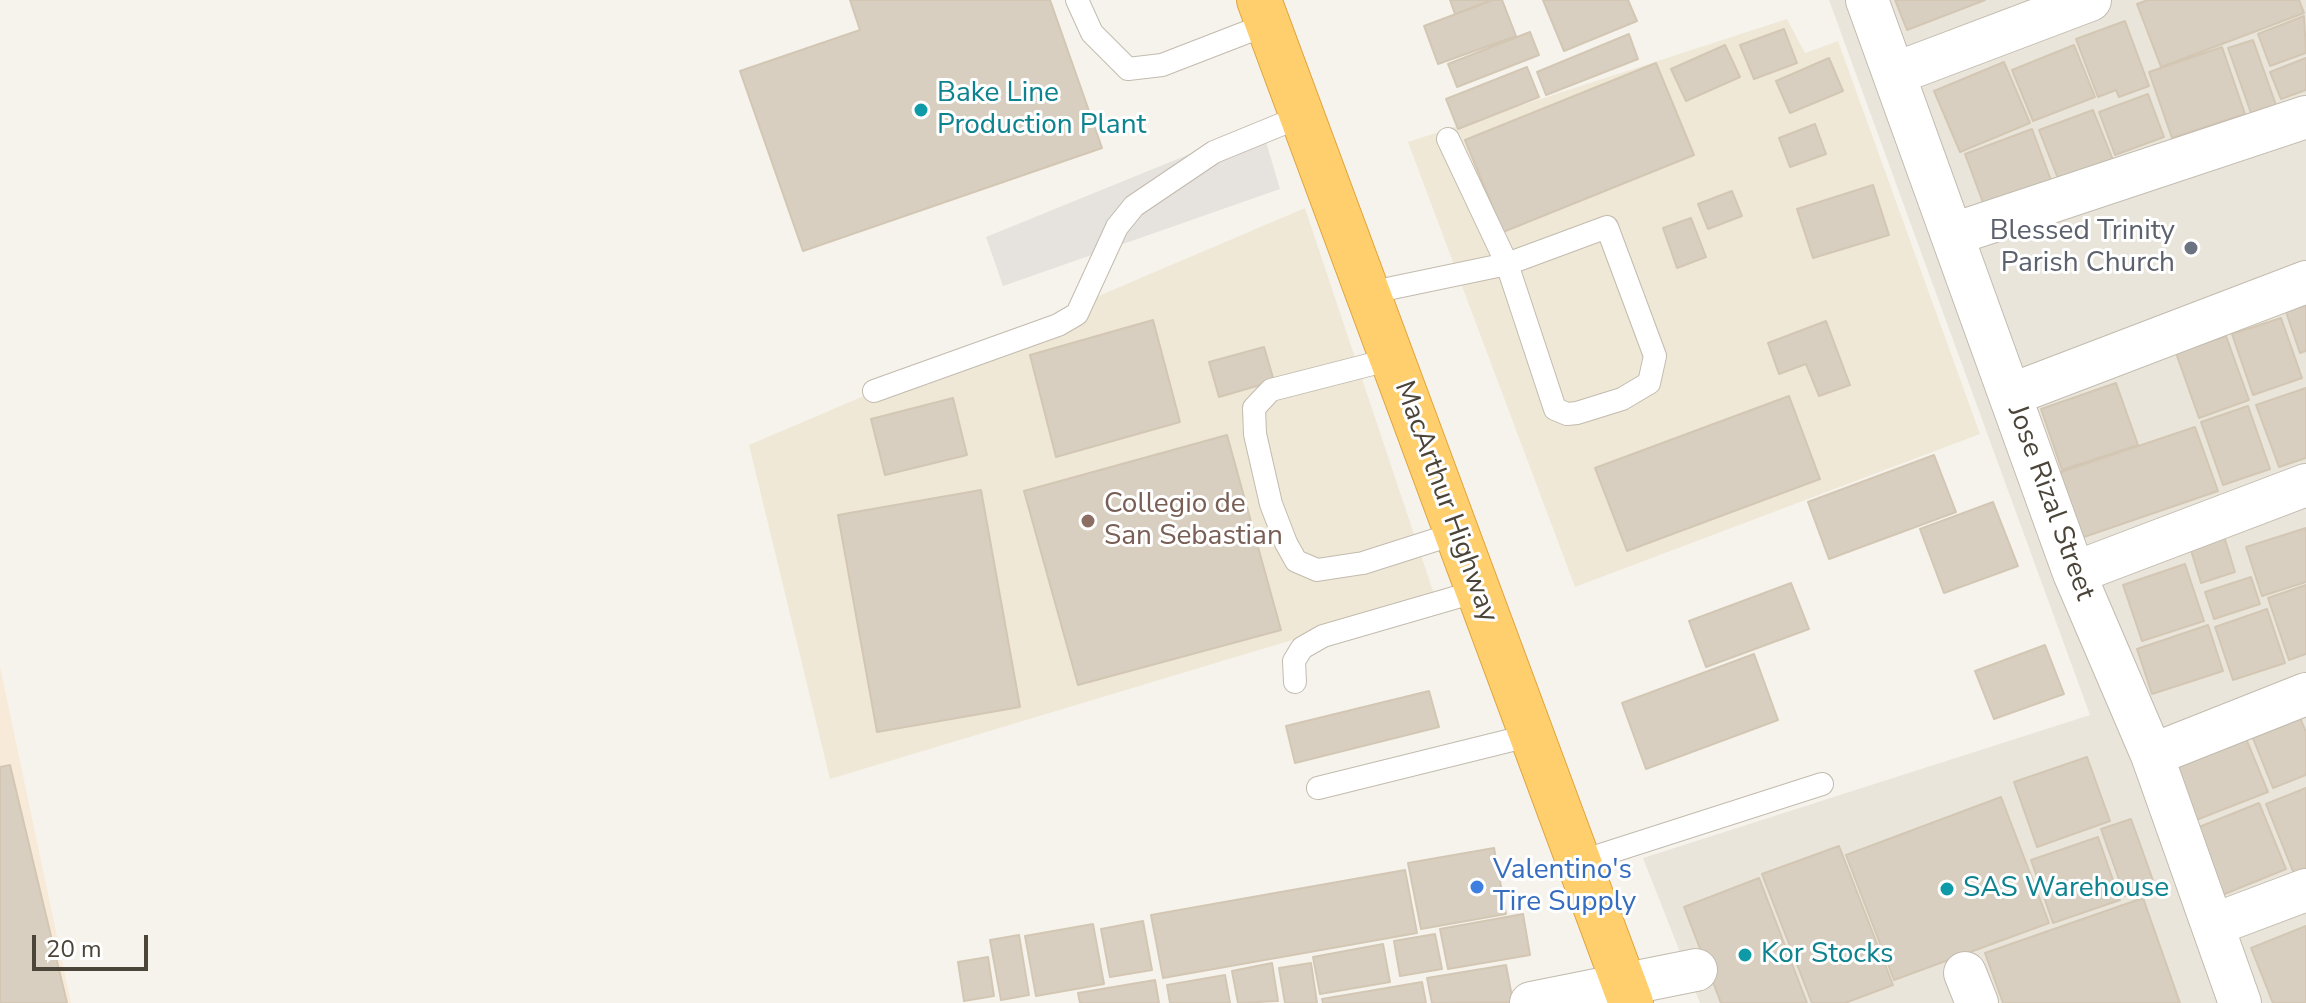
<!DOCTYPE html>
<style>
body{margin:0}
#map{position:relative;width:2306px;height:1003px;overflow:hidden;background:#f6f3ec;font-family:"Nunito Sans",sans-serif}
canvas{display:block}
.scale{position:absolute;left:32px;top:935px;width:116px;height:36px;box-sizing:border-box;border:4px solid #4b4439;border-top:0;padding-left:10px;font-size:24px;line-height:28px;white-space:nowrap;color:#4b4439;-webkit-text-stroke:6px #fff;paint-order:stroke}
</style>
<div id="map">
<canvas width="2306" height="1003"></canvas>
<div class="scale">20 m</div>
</div>
<script>
const context = document.querySelector('canvas').getContext('2d');
context.lineJoin = 'round';
function fillPath(path, color) { context.fillStyle = color; context.fill(path, 'evenodd'); }
const poly = rows => new Path2D(rows.map(r => 'M' + r).join(''));
function trace(path, color, width, dash) { context.strokeStyle = color; context.lineWidth = width; context.lineCap = dash ? 'butt' : 'round'; context.setLineDash(dash || []); context.stroke(path); }
function label(font, color, halo, rows, align = 'center') {
  context.font = font + ' "Nunito Sans",sans-serif'; context.lineWidth = 6; context.setLineDash([]); context.textBaseline = 'middle'; context.strokeStyle = halo; context.fillStyle = color; for (const [text, x, y, turn = 0] of rows) {
    context.save(); context.translate(x, y); context.rotate((+turn || 0) * Math.PI / 180); context.textAlign = isNaN(turn) ? turn : align; if (halo) context.strokeText(text, 0, 0); context.fillText(text, 0, 0); context.restore();
  }
}
fillPath(poly([
 [1829,0,2306,0,2306,1003,1700,1003,1643,858,2090,715]
]), '#eae5da');
fillPath(poly([
 [0,667,71,1003,0,1003]
]), '#f7ead8');
fillPath(poly([
 [1261,125,1280,189,1003,286,986,237]
]), '#e6e2dd');
fillPath(poly([
 [1787,19,1805,53,1838,41,1980,434,1575,587,1408,142],
 [1305,208,1435,597,830,779,749,445]
]), '#efe8d6');
const building = poly([
 [850,0,1050,0,1102,148,803,251,740,71,860,30,850,0],
 [1450,0,1491,0,1455,14,1450,0],
 [1493,0,1502,0,1516,36,1438,64,1424,26,1493,0],
 [1543,0,1628,0,1637,21,1564,51,1543,0],
 [1895,0,1985,0,1907,30,1895,0],
 [2148,0,2299,0,2304,13,2161,67,2137,4,2148,0],
 [2304,16,2306,53,2270,66,2258,34,2304,16],
 [2125,21,2149,86,2119,97,2116,90,2098,97,2076,39,2125,21],
 [1784,29,1797,63,1754,79,1740,45,1784,29],
 [1530,32,1539,55,1457,87,1448,64,1530,32],
 [1629,34,1638,59,1546,95,1537,72,1629,34],
 [2253,40,2276,105,2251,113,2228,48,2253,40],
 [1725,45,1740,77,1686,101,1671,69,1725,45],
 [2074,45,2095,97,2033,121,2012,70,2074,45],
 [2222,47,2245,114,2172,138,2149,72,2222,47],
 [1829,58,1843,91,1790,113,1776,81,1829,58],
 [2306,58,2306,90,2281,99,2270,72,2306,58],
 [2004,62,2030,123,1960,152,1934,91,2004,62],
 [1656,63,1694,155,1503,232,1465,140,1656,63],
 [1527,67,1539,97,1458,129,1446,99,1527,67],
 [2148,94,2164,137,2115,155,2099,112,2148,94],
 [2093,110,2113,160,2059,181,2039,130,2093,110],
 [1815,124,1826,154,1790,167,1779,138,1815,124],
 [2032,129,2052,183,1985,208,1965,154,2032,129],
 [1873,185,1889,235,1813,258,1797,209,1873,185],
 [1732,191,1742,216,1708,229,1698,204,1732,191],
 [1691,218,1706,257,1677,268,1663,228,1691,218],
 [2306,305,2306,351,2300,353,2286,312,2306,305],
 [2281,318,2302,378,2253,395,2232,334,2281,318],
 [1153,320,1180,422,1056,457,1030,355,1153,320],
 [1826,321,1850,385,1819,396,1806,364,1779,374,1768,343,1826,321],
 [2226,336,2249,400,2199,418,2176,353,2226,336],
 [1264,347,1274,381,1219,397,1209,362,1264,347],
 [2116,383,2138,445,2062,470,2041,409,2116,383],
 [2306,388,2306,458,2279,467,2256,405,2306,388],
 [1789,396,1820,479,1627,551,1595,468,1789,396],
 [953,398,967,455,885,475,871,419,953,398],
 [2248,406,2270,469,2223,485,2201,422,2248,406],
 [2195,427,2218,491,2081,538,2058,473,2195,427],
 [1227,435,1281,630,1078,685,1024,491,1227,435],
 [1934,455,1956,512,1829,559,1808,502,1934,455],
 [981,490,1020,707,877,732,838,515,981,490],
 [1993,502,2018,566,1944,593,1920,529,1993,502],
 [2306,528,2306,582,2262,596,2246,547,2306,528],
 [2224,536,2235,572,2201,583,2190,547,2224,536],
 [2185,564,2204,621,2142,641,2123,585,2185,564],
 [2251,577,2260,604,2214,619,2205,592,2251,577],
 [1791,583,1809,629,1706,667,1689,621,1791,583],
 [2306,585,2306,654,2289,660,2268,598,2306,585],
 [2267,609,2285,663,2233,680,2215,627,2267,609],
 [2208,625,2223,671,2152,694,2137,649,2208,625],
 [2045,645,2064,694,1994,719,1975,671,2045,645],
 [1754,654,1778,720,1646,769,1622,703,1754,654],
 [1429,691,1439,727,1295,763,1286,726,1429,691],
 [2298,713,2306,732,2306,775,2273,788,2250,731,2298,713],
 [2242,729,2268,792,2191,822,2166,759,2242,729],
 [2087,757,2110,821,2037,847,2014,782,2087,757],
 [10,765,67,1003,0,1003,0,767,10,765],
 [2306,788,2306,875,2296,879,2266,804,2306,788],
 [2001,797,2049,923,1894,980,1846,855,2001,797],
 [2259,803,2286,869,2210,900,2184,833,2259,803],
 [2131,819,2155,886,2125,896,2101,829,2131,819],
 [2098,837,2120,900,2053,923,2031,860,2098,837],
 [1839,846,1893,985,1845,1003,1812,1003,1762,874,1839,846],
 [1494,848,1506,914,1421,929,1408,863,1494,848],
 [1405,870,1417,933,1163,978,1151,915,1405,870],
 [1759,878,1807,1003,1721,1003,1684,907,1759,878],
 [2143,898,2180,1003,2003,1003,1985,953,2143,898],
 [1523,914,1530,955,1448,969,1440,929,1523,914],
 [1143,921,1152,970,1110,977,1101,929,1143,921],
 [1093,924,1104,984,1036,996,1025,936,1093,924],
 [2306,926,2306,1003,2273,1003,2251,948,2306,926],
 [1435,934,1442,969,1400,976,1394,941,1435,934],
 [1019,935,1029,995,1001,1000,990,940,1019,935],
 [1383,944,1390,982,1320,994,1313,957,1383,944],
 [988,957,994,996,964,1001,958,962,988,957],
 [1272,963,1278,1001,1238,1003,1232,971,1272,963],
 [1311,963,1317,1003,1285,1003,1279,968,1311,963],
 [1506,965,1513,1002,1432,1003,1427,978,1506,965],
 [1225,975,1230,1003,1170,1003,1167,985,1225,975],
 [1155,980,1159,1003,1080,1003,1078,993,1155,980],
 [1422,982,1426,1003,1323,1003,1322,999,1422,982]
]);
fillPath(building, '#d8cfc1');
trace(building, '#d3c7b4', 2);
const lane = poly([
 [1077,0,1092,33,1128,69,1162,65,1268,24],
 [1368,293,1507,264,1607,227,1655,356,1649,383,1622,399,1577,413,1567,414,1555,409,1507,264,1448,139],
 [1392,359,1271,390,1254,408,1255,434,1271,504,1286,543,1296,561,1317,570,1363,563,1457,533],
 [874,391,1058,325,1077,314,1117,227,1134,206,1214,152,1302,116],
 [1295,682,1294,661,1302,648,1323,636,1478,591],
 [1318,788,1532,735],
 [1579,862,1822,784]
]);
const street = poly([
 [1867,0,2074,573,2152,755,2240,1003],
 [1894,74,2090,0],
 [1954,234,2306,117],
 [2010,395,2306,282],
 [2074,573,2306,485],
 [2152,755,2306,694],
 [2213,925,2306,890],
 [1965,973,1977,1003],
 [1531,1003,1696,970]
]);
const highway = poly([
 [1259,0,1631,1003]
]);
trace(lane, '#c2bbae', 24);
trace(street, '#c2bbae', 44);
trace(highway, '#e0a43c', 46);
trace(lane, '#fff', 22);
trace(street, '#fff', 42);
trace(highway, '#ffcf6e', 44);
for (const [x, y, r, color] of [
 [921,110,8,"#0f9aa8"],
 [2191,248,8,"#6b7280"],
 [1088,521,8,"#8d6e63"],
 [1477,887,8,"#3f7fe0"],
 [1947,889,8,"#0f9aa8"],
 [1745,955,8,"#0f9aa8"]
]) { const dot = new Path2D(); dot.arc(x, y, r, 0, 2 * Math.PI); context.fillStyle = color; context.fill(dot); trace(dot, '#fff', 3); }
label('28px', '#0d838f', '#fff', [
 ["Bake Line",937,94],
 ["Production Plant",937,126],
 ["SAS Warehouse",1963,889],
 ["Kor Stocks",1761,955]
], 'left');
label('28px', '#5b616d', '#fff', [
 ["Blessed Trinity",2175,232],
 ["Parish Church",2175,264]
], 'right');
label('28px', '#4b4439', '#fff', [
 ["MacArthur Highway",1445,502,70],
 ["Jose Rizal Street",2050,503,70]
]);
label('28px', '#785e54', '#fff', [
 ["Collegio de",1104,505],
 ["San Sebastian",1104,537]
], 'left');
label('28px', '#366cbe', '#fff', [
 ["Valentino's",1493,871],
 ["Tire Supply",1493,903]
], 'left');
</script>
